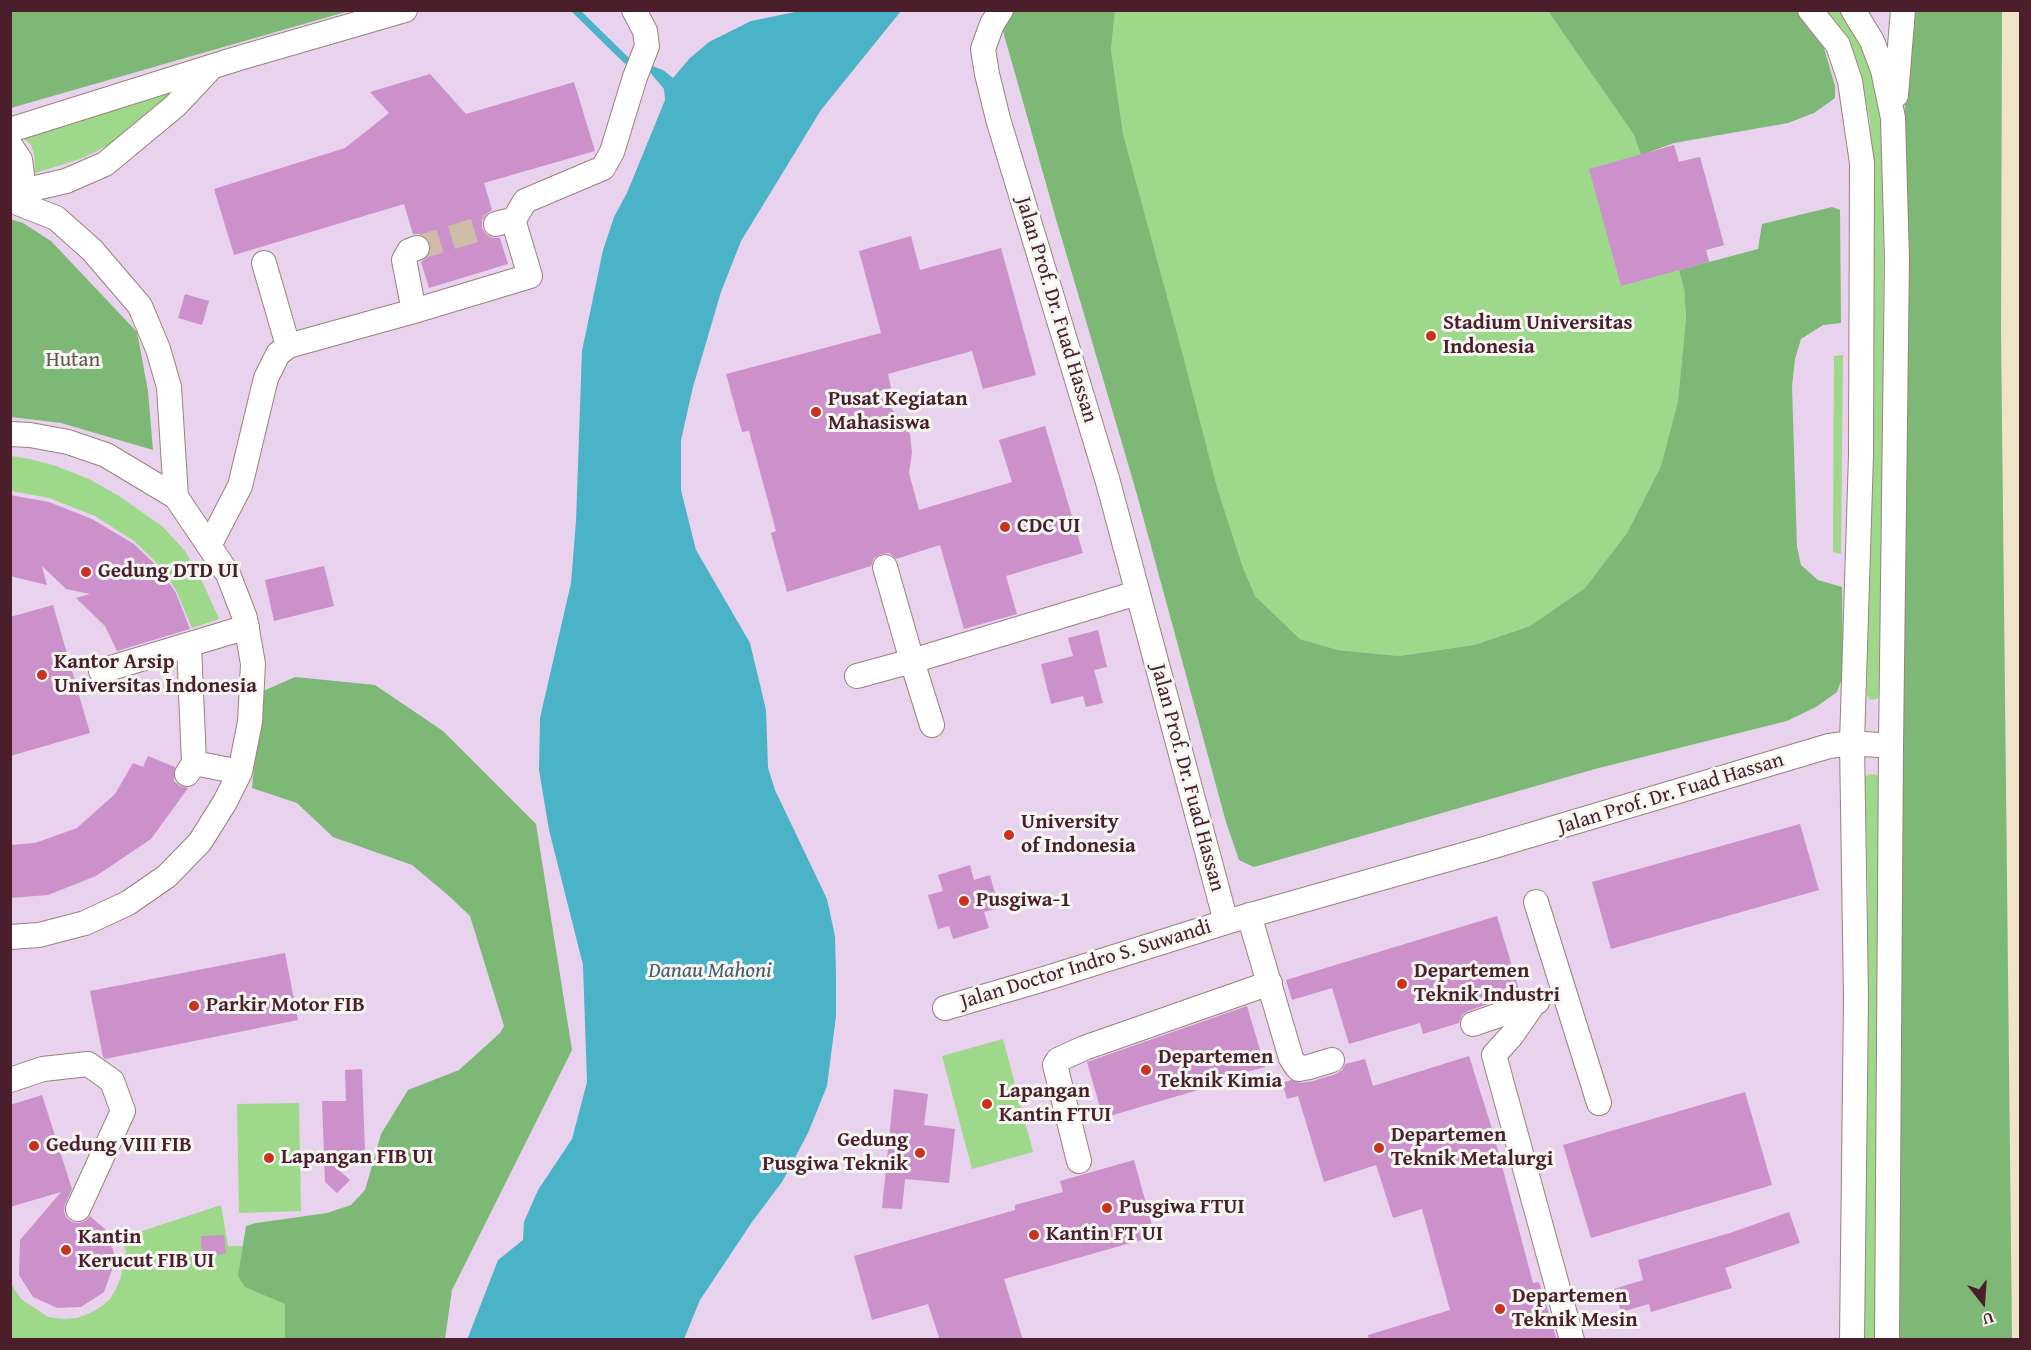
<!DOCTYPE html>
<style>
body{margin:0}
#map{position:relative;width:2031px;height:1350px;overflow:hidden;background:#efe3c8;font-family:"Gentium Book Plus",serif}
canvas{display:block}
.frame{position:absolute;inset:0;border:12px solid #4a1f2b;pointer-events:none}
.north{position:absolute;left:1953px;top:1272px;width:60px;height:60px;-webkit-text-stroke:4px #f6f6f2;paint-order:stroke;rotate:163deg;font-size:16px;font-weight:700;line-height:24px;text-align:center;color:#4a1f2b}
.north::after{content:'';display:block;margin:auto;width:21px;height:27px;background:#4a1f2b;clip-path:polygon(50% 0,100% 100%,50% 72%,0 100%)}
</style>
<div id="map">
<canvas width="2031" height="1350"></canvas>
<div class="frame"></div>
<div class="north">U</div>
</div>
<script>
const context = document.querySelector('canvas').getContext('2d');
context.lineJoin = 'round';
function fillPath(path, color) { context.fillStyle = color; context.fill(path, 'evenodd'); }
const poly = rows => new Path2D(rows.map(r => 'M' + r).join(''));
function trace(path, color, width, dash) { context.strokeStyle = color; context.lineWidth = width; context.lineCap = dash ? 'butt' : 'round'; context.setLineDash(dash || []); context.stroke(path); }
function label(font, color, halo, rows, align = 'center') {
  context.font = font + ' "Gentium Book Plus",serif'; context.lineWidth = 6; context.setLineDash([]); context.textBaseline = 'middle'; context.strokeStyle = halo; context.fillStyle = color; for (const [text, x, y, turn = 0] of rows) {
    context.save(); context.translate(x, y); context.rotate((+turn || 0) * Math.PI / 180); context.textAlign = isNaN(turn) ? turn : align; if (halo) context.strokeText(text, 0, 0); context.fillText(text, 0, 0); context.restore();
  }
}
fillPath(poly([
 [10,11,2002,11,2001,331,2012,1339,11,1339]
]), '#e9d2ed');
fillPath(poly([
 [1115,11,1548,11,1634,135,1641,154,1679,162,1700,157,1724,245,1706,250,1709,262,1679,270,1684,289,1686,316,1678,401,1661,466,1627,533,1585,588,1530,626,1474,645,1399,656,1338,650,1300,639,1255,596,1242,565,1217,487,1123,134,1111,50],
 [1826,11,1844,11,1860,37,1878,90,1884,137,1883,406,1879,693,1878,698,1874,700,1869,699,1867,694,1872,162,1870,121,1860,69,1852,48],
 [188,85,113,143,80,159,32,174,35,165,34,154,31,145,19,134],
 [1843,355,1841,554,1833,552,1834,356],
 [11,456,30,459,56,466,89,479,119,496,163,527,185,551,203,583,219,619,192,628,177,592,161,567,134,541,95,516,49,498,11,491],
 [1870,774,1877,775,1879,780,1876,1339,1863,1340,1868,899,1865,777],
 [1003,1039,1033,1152,972,1169,942,1056],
 [299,1103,301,1211,239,1213,237,1104],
 [221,1205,228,1246,322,1247,391,1339,11,1339,10,1282,21,1299,48,1317,63,1319,77,1318,90,1313,102,1306,110,1299,116,1289,121,1277,126,1251,121,1238]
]), '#9ed88b');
fillPath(poly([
 [11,10,349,10,349,11,11,108],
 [1013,11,1115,11,1111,50,1123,134,1183,356,1217,487,1242,565,1255,596,1300,639,1338,650,1399,656,1474,645,1530,626,1585,588,1627,533,1661,466,1678,401,1686,317,1684,289,1679,270,1758,249,1762,224,1832,207,1840,210,1841,323,1823,325,1801,339,1795,359,1792,386,1797,547,1801,565,1818,580,1842,587,1843,675,1837,692,1816,707,1787,721,1595,769,1254,867,1239,860,1226,822,1136,491,1056,219,1003,31,1006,20],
 [1548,11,1801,11,1822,41,1835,86,1835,98,1814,113,1788,123,1674,143,1641,155,1634,135],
 [1910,11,2002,11,2001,331,2012,1339,1898,1340,1901,1086,1905,51],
 [10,219,23,223,51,241,137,332,148,391,153,450,61,423,11,417],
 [295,677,375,685,443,731,536,824,572,1050,452,1290,445,1339,285,1339,285,1304,245,1287,238,1276,246,1226,256,1223,327,1213,351,1205,365,1190,381,1134,408,1090,459,1070,500,1033,504,1026,470,916,449,896,412,865,333,837,297,803,252,788,261,692]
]), '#7eb877');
fillPath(poly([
 [800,11,901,11,821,110,741,241,721,292,693,387,681,440,681,490,696,550,750,643,766,710,768,768,775,790,827,899,835,936,836,976,836,1016,827,1086,808,1133,782,1182,752,1222,700,1300,684,1339,467,1340,498,1260,523,1240,524,1222,538,1190,572,1139,587,1082,583,965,549,830,539,770,540,718,571,583,576,521,582,351,603,250,614,217,627,193,665,100,664,89,648,70,625,63,628,57,663,70,673,78,690,58,709,42,751,21]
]), '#4ab3c8');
trace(poly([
 [575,10,626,60]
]), '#4ab3c8', 7);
fillPath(poly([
 [430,74,466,114,574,82,595,151,484,183,492,210,486,214,482,220,482,228,486,234,492,238,500,238,508,264,429,288,421,262,428,257,431,251,430,244,426,237,420,234,413,234,404,204,234,255,214,189,345,148,389,113,370,92],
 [1674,145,1679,162,1700,157,1724,245,1706,250,1709,262,1621,286,1589,169],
 [911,236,920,270,1001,248,1036,375,983,389,972,351,888,374,891,388,876,392,901,419,910,434,912,453,909,473,919,510,1012,482,999,440,1045,426,1083,553,1006,576,1017,614,964,629,940,545,896,559,889,553,881,554,874,558,871,566,787,592,771,533,776,531,749,431,742,432,726,374,881,333,859,251],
 [185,294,209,301,202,325,178,318],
 [10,495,49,502,92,519,134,544,159,568,176,593,190,629,117,651,105,626,76,598,90,594,66,589,42,566,47,585,10,576],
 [324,566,334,606,274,621,265,580],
 [53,605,90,733,10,756,10,617],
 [1098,630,1107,667,1094,670,1103,703,1086,707,1083,696,1051,704,1041,664,1073,656,1068,638],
 [148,756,175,767,174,781,180,786,188,788,151,839,96,876,48,895,10,898,10,845,35,843,77,828,115,794,133,763,143,767],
 [1800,824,1819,890,1611,949,1592,882],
 [970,865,974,880,990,875,999,908,984,912,989,928,953,939,949,926,938,929,928,895,943,891,938,875],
 [1497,916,1520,993,1468,1011,1462,1015,1459,1023,1423,1034,1420,1023,1349,1044,1332,988,1292,1000,1286,980],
 [285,953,298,1020,105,1059,103,1057,90,991],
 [1247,1006,1265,1067,1207,1083,1208,1087,1103,1118,1087,1062],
 [1469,1056,1493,1132,1533,1283,1539,1282,1557,1340,1369,1340,1368,1335,1450,1310,1422,1209,1393,1218,1376,1165,1324,1182,1298,1096,1287,1099,1282,1083,1291,1080,1301,1083,1313,1081,1336,1074,1342,1070,1345,1064,1365,1059,1373,1086],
 [362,1069,365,1152,324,1154,322,1101,346,1101,345,1070],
 [894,1089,928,1094,924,1125,955,1129,949,1183,905,1179,902,1209,882,1208],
 [1745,1092,1772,1185,1591,1238,1563,1145],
 [42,1095,72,1189,65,1204,64,1211,66,1217,72,1222,79,1223,86,1221,90,1216,106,1230,116,1259,104,1292,81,1307,57,1308,33,1297,19,1275,20,1240,61,1192,10,1207,10,1105],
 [324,1157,350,1180,337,1193,325,1182],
 [1134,1160,1155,1236,1004,1279,1023,1340,940,1340,928,1304,872,1320,854,1256,1015,1210,1015,1205,1063,1192,1060,1181],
 [1789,1212,1800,1243,1725,1268,1732,1288,1651,1312,1649,1304,1621,1312,1614,1289,1643,1280,1638,1260,1733,1232],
 [224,1235,226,1254,202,1256,201,1236]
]), '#cc91cb');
trace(poly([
 [417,248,496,224]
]), '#cebca9', 24, [24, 12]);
const minor = poly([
 [1001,10,992,24,983,49,987,74,998,119,1108,482,1226,922,1484,849,1829,746,1852,743,1891,746],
 [1810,10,1838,45,1850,81,1862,163,1861,455,1852,743,1856,998,1852,1340],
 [1853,10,1872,41,1883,70,1893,118,1897,259,1891,746,1887,1340],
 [1896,95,1903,10],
 [10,130,236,59,405,10],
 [10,145,20,160,22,174,18,192,10,197],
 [18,192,66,181,105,164,175,106,208,71],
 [10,200,56,218,92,250,140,306,158,349,169,387,176,497],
 [512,223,525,201,603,168,612,152,635,77,647,46,645,31,634,10],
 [417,248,409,251,404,260,414,311,530,276,515,226,512,223,507,221,496,224],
 [264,263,288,346],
 [10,434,30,435,68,442,106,455,176,497,228,574,245,618,253,664,250,722,240,772,225,802,200,842,167,876,128,903,85,923,39,935,10,937],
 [210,544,240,486,266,378,278,354,288,346,414,311],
 [101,671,247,627],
 [857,676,912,661,885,567],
 [932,725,912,661,1137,593],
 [194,763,240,772],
 [187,774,194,763,189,645],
 [1536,902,1599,1103],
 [1249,915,1291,1058,1296,1066,1299,1069,1309,1067,1332,1060],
 [1534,1003,1512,1035,1494,1055,1572,1340],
 [945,1008,1044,979,1226,922],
 [1473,1024,1537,1002],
 [10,1080,43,1069,88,1064,112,1081,123,1111,78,1209],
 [1079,1161,1055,1065,1058,1060,1084,1048,1270,983]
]);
trace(minor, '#9c817a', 26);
trace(minor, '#fff', 24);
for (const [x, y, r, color] of [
 [1431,336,6,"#c8321e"],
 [816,412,6,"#c8321e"],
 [1005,527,6,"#c8321e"],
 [86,572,6,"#c8321e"],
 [42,675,6,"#c8321e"],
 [1009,835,6,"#c8321e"],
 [964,901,6,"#c8321e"],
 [1402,984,6,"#c8321e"],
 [194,1006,6,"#c8321e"],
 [1146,1070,6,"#c8321e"],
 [987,1104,6,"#c8321e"],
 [34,1146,6,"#c8321e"],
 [1379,1148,6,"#c8321e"],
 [920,1153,6,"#c8321e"],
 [269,1158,6,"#c8321e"],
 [1107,1208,6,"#c8321e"],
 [1034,1235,6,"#c8321e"],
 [66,1250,6,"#c8321e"],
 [1500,1309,6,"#c8321e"]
]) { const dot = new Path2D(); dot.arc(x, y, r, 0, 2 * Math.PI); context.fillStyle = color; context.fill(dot); trace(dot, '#f6f6f2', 2); }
label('21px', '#4a1f2b', '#f6f6f2', [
 ["Jalan Prof. Dr. Fuad Hassan",1056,310,73],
 ["Jalan Prof. Dr. Fuad Hassan",1187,778,75],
 ["Jalan Prof. Dr. Fuad Hassan",1671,794,-17],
 ["Jalan Doctor Indro S. Suwandi",1086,965,-17]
]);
label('bold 21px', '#4a1f2b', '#f6f6f2', [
 ["Stadium Universitas",1443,324],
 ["Indonesia",1443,348],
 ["Pusat Kegiatan",828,400],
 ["Mahasiswa",828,424],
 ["CDC UI",1017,527],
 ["Gedung DTD UI",98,572],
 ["Kantor Arsip",54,663],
 ["Universitas Indonesia",54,687],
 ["University",1021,823],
 ["of Indonesia",1021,847],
 ["Pusgiwa-1",976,901],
 ["Departemen",1414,972],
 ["Teknik Industri",1414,996],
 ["Parkir Motor FIB",206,1006],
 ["Departemen",1158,1058],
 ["Teknik Kimia",1158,1082],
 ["Lapangan",999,1092],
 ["Kantin FTUI",999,1116],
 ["Departemen",1391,1136],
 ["Teknik Metalurgi",1391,1160],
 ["Gedung",908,1141,"right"],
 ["Pusgiwa Teknik",908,1165,"right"],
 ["Gedung VIII FIB",46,1146],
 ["Lapangan FIB UI",281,1158],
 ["Pusgiwa FTUI",1119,1208],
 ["Kantin FT UI",1046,1235],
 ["Kantin",78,1238],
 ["Kerucut FIB UI",78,1262],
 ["Departemen",1512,1297],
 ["Teknik Mesin",1512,1321]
], 'left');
label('21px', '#635648', '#f6f6f2', [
 ["Hutan",73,361]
]);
label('italic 22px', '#4a5a6a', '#f6f6f2', [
 ["Danau Mahoni",710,971]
]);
</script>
